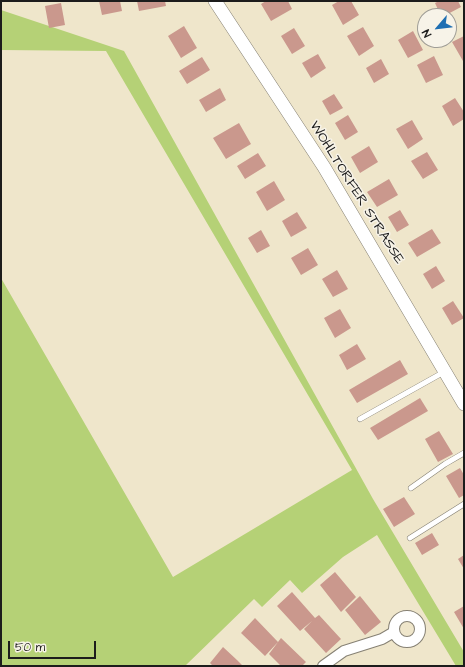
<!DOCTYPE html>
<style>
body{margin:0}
#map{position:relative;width:465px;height:667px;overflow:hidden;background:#efe6cb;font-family:"Architects Daughter",sans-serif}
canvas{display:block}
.frame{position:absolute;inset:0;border:2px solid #1c1c1c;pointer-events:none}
.north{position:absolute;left:417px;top:8px;width:40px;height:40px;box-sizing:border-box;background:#f7f3e8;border:1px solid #9f9d96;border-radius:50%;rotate:242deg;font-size:11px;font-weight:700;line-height:16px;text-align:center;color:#1c1c1c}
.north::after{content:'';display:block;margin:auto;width:14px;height:18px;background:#1f6fb2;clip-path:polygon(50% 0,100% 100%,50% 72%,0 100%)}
.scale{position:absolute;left:8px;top:641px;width:88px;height:18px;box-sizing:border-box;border:2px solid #1c1c1c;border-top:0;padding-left:5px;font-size:12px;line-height:14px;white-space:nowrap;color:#1c1c1c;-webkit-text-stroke:3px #f7f3e8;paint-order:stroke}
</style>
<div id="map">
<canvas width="465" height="667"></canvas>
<div class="frame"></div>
<div class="north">N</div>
<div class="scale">50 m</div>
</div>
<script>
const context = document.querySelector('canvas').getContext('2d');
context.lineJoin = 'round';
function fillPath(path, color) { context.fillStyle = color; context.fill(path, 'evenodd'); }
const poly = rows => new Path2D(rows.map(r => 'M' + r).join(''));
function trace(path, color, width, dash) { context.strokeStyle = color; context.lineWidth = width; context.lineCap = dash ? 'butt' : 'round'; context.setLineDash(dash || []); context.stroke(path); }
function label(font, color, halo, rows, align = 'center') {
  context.font = font + ' "Architects Daughter",sans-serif'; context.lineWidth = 3; context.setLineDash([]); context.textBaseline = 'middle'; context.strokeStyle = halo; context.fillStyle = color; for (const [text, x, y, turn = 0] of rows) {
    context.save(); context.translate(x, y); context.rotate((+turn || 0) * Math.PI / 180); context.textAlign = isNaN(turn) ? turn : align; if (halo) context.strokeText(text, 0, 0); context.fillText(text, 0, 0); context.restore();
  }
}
fillPath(poly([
 [1,10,124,51,373,499,464,652,464,666,456,666,377,535,343,557,302,593,290,580,262,607,254,599,185,666,1,666,1,278,173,577,352,470,106,51,1,50]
]), '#b5d176');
fillPath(poly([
 [99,1,120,1,122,11,102,15],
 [137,1,165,1,166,6,139,11],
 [266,1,288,1,292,9,271,21,261,4],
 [339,1,351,1,359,15,343,25,332,5],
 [439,1,458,1,461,7,444,16,441,16,435,3],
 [61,3,65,25,49,28,45,6],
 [184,26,197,48,181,58,168,36],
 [363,27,374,46,359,56,347,36],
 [294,28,305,46,292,54,281,36],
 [413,31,423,50,408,58,398,40],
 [464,36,464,60,463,61,452,42],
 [318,54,326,68,311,78,302,63],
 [434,56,443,75,426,83,417,65],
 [202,57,210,70,187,84,179,71],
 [381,59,389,74,374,83,366,68],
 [220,88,226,100,206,112,199,100],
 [334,94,343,108,330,115,322,101],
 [455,98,464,112,464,119,453,126,442,106],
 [348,115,358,132,345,140,335,123],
 [412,120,423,139,408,149,396,129],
 [239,123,251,144,226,159,213,138],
 [369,146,378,162,360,173,351,157],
 [427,152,438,170,423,179,411,161],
 [258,153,266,166,245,179,237,166],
 [389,179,398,195,377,207,367,192],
 [274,181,285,200,267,211,256,192],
 [400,210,409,225,397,232,388,217],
 [297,212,307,228,291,237,282,221],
 [432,229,441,243,417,257,408,243],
 [261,230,270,246,257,253,248,238],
 [308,248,318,265,301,275,291,258],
 [436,266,445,281,432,289,423,274],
 [337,270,348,289,333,297,322,279],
 [453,301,464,318,452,325,442,308],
 [340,309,351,328,335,338,324,318],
 [357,344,366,359,347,370,339,355],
 [400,360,408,374,357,403,349,390],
 [420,398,428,411,378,440,370,428],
 [439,431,453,454,438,462,425,439],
 [460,468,464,475,464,495,459,498,446,476],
 [404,497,415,514,394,527,383,509],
 [432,533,439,545,422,555,415,543],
 [464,555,464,569,458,559],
 [335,572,356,597,341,612,320,585],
 [292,592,315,618,319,615,341,639,326,653,304,629,312,621,300,631,277,606],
 [360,596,381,622,365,635,345,610],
 [464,606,464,629,454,612],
 [255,618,278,642,281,638,306,662,302,666,281,666,269,654,278,642,265,656,241,633],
 [223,647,237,660,243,666,213,666,210,663]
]), '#ca988d');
const service = poly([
 [360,419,444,372],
 [411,488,445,464,464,453],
 [410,538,464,504]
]);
const minor = poly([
 '394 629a13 13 0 1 1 26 0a13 13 0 1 1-26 0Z',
 [323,666,344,651,382,639,394,632]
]);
const tertiary = poly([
 [215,1,324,167,464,404]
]);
trace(service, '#868174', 6);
trace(minor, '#868174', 12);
trace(tertiary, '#868174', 14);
trace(service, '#fff', 5);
trace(minor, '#fff', 10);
trace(tertiary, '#fff', 13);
label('14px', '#1c1c1c', '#f7f3e8', [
 ["WOHLTORFER STRASSE",356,193,58]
]);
</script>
